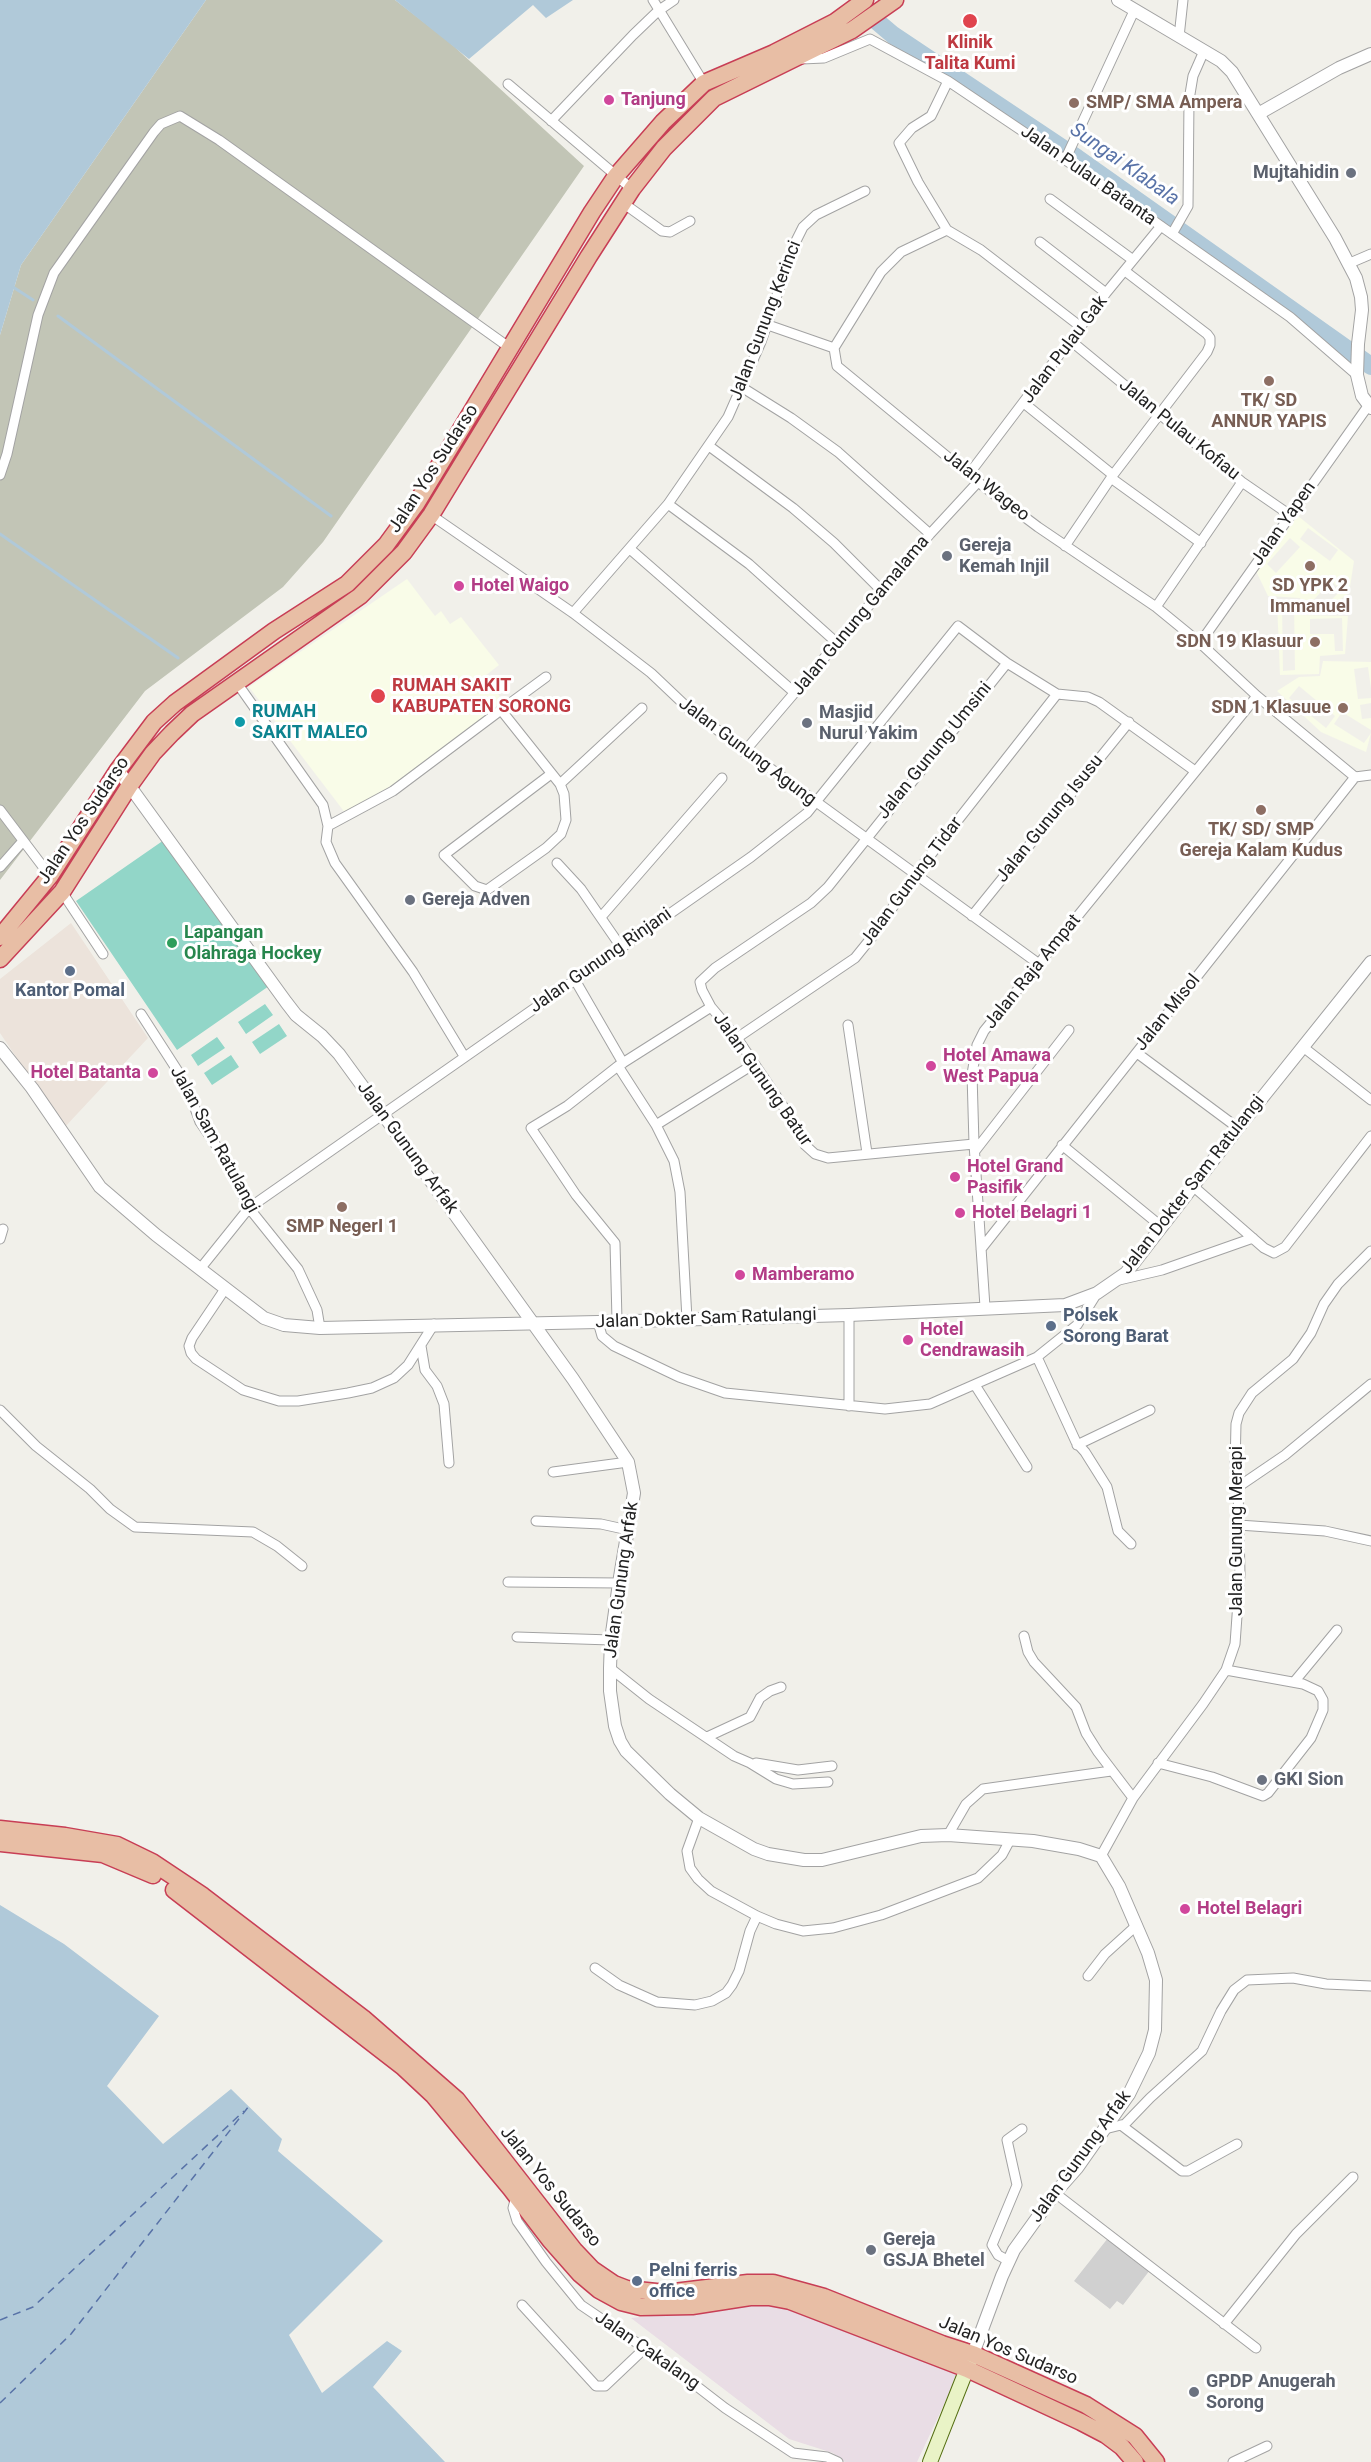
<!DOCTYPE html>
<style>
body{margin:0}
canvas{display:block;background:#f1f0ea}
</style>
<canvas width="1371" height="2462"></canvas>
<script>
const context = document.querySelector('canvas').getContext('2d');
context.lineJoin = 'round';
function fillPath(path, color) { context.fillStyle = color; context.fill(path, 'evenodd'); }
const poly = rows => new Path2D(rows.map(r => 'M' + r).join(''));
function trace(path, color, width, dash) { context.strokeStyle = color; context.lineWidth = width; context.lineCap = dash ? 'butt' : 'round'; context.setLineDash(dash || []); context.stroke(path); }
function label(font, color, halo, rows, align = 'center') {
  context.font = font + ' Roboto,sans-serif'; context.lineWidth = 6; context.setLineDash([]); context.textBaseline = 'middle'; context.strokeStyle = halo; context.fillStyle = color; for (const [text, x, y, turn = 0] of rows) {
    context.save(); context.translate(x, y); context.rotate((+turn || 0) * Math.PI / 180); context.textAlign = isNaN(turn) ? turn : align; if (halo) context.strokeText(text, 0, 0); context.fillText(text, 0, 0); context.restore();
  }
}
fillPath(poly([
 [783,2302,961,2368,917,2462,845,2462,833,2453,789,2439,631,2318]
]), '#e9dde5');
fillPath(poly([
 [1298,516,1354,561,1349,593,1321,614,1303,610,1300,598,1268,596,1256,571],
 [1308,528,1338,550,1330,561,1300,539],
 [1290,538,1300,547,1276,573,1267,564],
 [1331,581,1341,590,1318,614,1309,605],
 [407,579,435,616,441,611,450,624,461,617,499,665,485,676,506,705,416,770,346,814,249,687],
 [1297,600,1298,615,1348,616,1345,654,1320,656,1319,674,1280,675,1277,601],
 [1294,604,1295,670,1283,671,1282,605],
 [1342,618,1343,651,1335,651,1334,634,1310,634,1310,619],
 [1323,661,1371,662,1371,688,1368,667,1354,669,1358,699,1371,698,1371,703,1360,705,1362,719,1371,718,1371,730,1342,712,1334,724,1364,743,1371,733,1366,752,1321,732,1277,691,1299,677,1320,676],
 [1299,686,1335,716,1326,728,1289,698]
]), '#f9fce8');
fillPath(poly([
 [1108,2238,1150,2270,1123,2305,1117,2301,1110,2309,1074,2281]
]), '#d0d0d0');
fillPath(poly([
 [71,923,148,1038,64,1128,0,1033,0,979]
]), '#ece3db');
fillPath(poly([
 [206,0,395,0,447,40,584,166,323,542,283,587,145,691,0,880,0,335,21,265]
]), '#c2c5b6');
fillPath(poly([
 [164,840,269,986,177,1050,76,901],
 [265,1004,273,1015,246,1034,238,1022],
 [279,1024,287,1036,260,1054,252,1042],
 [217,1037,225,1048,198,1066,191,1055],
 [231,1055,239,1067,212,1085,204,1073]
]), '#92d6c8');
fillPath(poly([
 [0,0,206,0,21,265,0,335],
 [395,0,573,0,546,18,533,5,469,59],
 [0,1905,64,1944,159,2016,107,2086,163,2144,231,2089,282,2139,278,2151,383,2241,289,2335,322,2393,387,2341,402,2351,373,2387,445,2462,0,2462]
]), '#b0c9d9');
trace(poly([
 [13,287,33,300],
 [58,316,331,516],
 [0,534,178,658]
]), '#b0c9d9', 3);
trace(poly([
 [860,7,893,35,1077,158,1371,366]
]), '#b0c9d9', 18);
trace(poly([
 [0,2320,33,2307,244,2111],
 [0,2403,71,2334,249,2106]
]), '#5872a7', 1.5, [8, 6]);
const minor = poly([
 [653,0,705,85],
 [1179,37,1183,0],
 [802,59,824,58,870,39,948,81,1104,186,1290,317,1357,375],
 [948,81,931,116,912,128,899,143,918,182,947,230,981,250,1081,327],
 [508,84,632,189],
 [551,121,633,35,658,11,674,0],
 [1065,160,1134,11],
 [1050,199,1133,260],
 [623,203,662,231,670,232,690,221],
 [947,230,901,252,881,272,834,348,837,366,978,482,1038,527,1156,607,1200,643,1257,696,1355,777,1371,775],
 [1172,234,1188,206,1189,100,1193,76,1204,51],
 [1040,242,1106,293],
 [1350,263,1371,254],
 [768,325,834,348],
 [1071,341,1242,482,1290,515],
 [743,388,791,418,838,452,930,534],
 [1025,404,1113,475],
 [709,446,793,508,834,543,882,591],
 [969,474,1106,293,1161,226],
 [0,475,7,454,38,315,54,273,154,132,161,124,180,116,219,140,510,348],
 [1111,478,1201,543],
 [668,504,749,564,837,643],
 [431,515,573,613,651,673,690,710,1039,964],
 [1065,546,1113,475,1207,352,1210,345,1210,338,1207,334,1125,271],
 [630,549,795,693],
 [1156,607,1242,482],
 [573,613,668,504,728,417,761,342,794,245,803,227,816,215,865,191],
 [1200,643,1368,406],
 [237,683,323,805,328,826,326,842,335,863,413,972,464,1056],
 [501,710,546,677],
 [744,752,930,534,978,482],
 [560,784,642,708],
 [0,810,50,876],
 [328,826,393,791,501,710,560,784,564,794,566,820,561,834,546,848,487,890,475,886,444,855,551,774],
 [557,863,581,889,621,947],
 [0,867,23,841],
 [62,892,103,954],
 [972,916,1129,722],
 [601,917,722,778],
 [575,980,623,1063],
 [141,1014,179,1073,188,1089,200,1122,224,1157,249,1208,298,1269,317,1310,320,1328],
 [848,1025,867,1153],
 [737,1038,855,958,876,932,914,876,1057,694],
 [1303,1047,1371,1100],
 [1137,1053,1238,1128],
 [618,1066,656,1125,674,1161,680,1192,687,1319],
 [656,1125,754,1064],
 [974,1144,828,1158,815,1154,805,1145,783,1106,737,1038,711,1007,702,990,700,982,715,968,811,903,828,887,1007,663],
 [1062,1145,1162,1227],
 [975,1151,1069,1030],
 [1194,1187,1264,1248,1274,1253,1285,1247,1371,1136],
 [0,1239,3,1229],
 [981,1249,1355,777],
 [200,1269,249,1208,751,857,807,813,958,626,1007,663,1057,694,1088,697,1099,702,1195,771],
 [1119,1280,1162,1270,1253,1238],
 [225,1289,192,1338,189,1346,191,1353,196,1359,243,1390,279,1401,298,1401,348,1393,372,1388,394,1378,408,1365,434,1324],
 [985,1307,974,1144,972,1074,977,1045,984,1031,1257,696],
 [617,1320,615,1243,576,1195,531,1128,567,1106,618,1066,711,1007],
 [598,1322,602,1336,614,1346,679,1377,725,1393,885,1409,930,1404,1037,1357,1077,1325,1097,1293],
 [421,1346,425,1370,437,1386,444,1404,449,1463],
 [1037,1357,1076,1442,1085,1452,1107,1487,1118,1531,1131,1544],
 [975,1385,1027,1467],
 [849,1406,849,1315],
 [0,1410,36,1446,90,1489,110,1509,135,1527,253,1532,277,1546,302,1566],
 [1077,1445,1150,1410],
 [553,1472,628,1462],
 [1238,1487,1285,1455,1371,1384],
 [536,1521,601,1524,628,1530],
 [1239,1525,1325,1531,1371,1541],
 [508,1582,619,1583],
 [1024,1636,1028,1652,1034,1662,1076,1707,1086,1733,1098,1752,1133,1798],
 [517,1637,611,1640],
 [610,1668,649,1699,734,1756,750,1763,776,1779,793,1784,828,1782],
 [1294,1682,1337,1630],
 [707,1737,750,1717,760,1698,770,1691,781,1687],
 [756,1763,798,1770,832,1766],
 [1158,1763,1212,1777,1263,1796,1268,1793,1311,1738,1323,1710,1323,1700,1318,1691,1303,1684,1226,1670],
 [699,1818,687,1851,690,1868,698,1879,711,1891,757,1916,776,1924,803,1931,833,1928,881,1915,978,1878,1002,1855,1010,1840],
 [948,1835,966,1804,983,1789,1111,1771],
 [1101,1856,1133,1798,1203,1704,1226,1670,1235,1644,1240,1574,1238,1487,1235,1466,1236,1424,1239,1413,1252,1393,1293,1359,1311,1333,1324,1304,1338,1284,1371,1251],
 [595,1968,619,1985,657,2002,695,2005,712,2001,726,1993,732,1985,739,1971,750,1931,757,1916],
 [1088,1976,1105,1954,1137,1925],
 [1121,2125,1182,2171,1188,2171,1237,2144],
 [1105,2129,1125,2124,1150,2098,1202,2051,1221,2011,1234,1990,1247,1980,1293,1978,1326,1984,1371,1986],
 [1055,2193,1256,2348],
 [516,2196,513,2208,517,2221,546,2262,581,2305,668,2364,725,2408,793,2453,827,2457,838,2462],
 [1009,2261,998,2255,992,2245,1017,2185,1007,2140,1022,2129],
 [522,2305,596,2386,605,2386,644,2349],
 [1224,2324,1296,2234,1353,2177],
 [1233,2462,1267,2446]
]);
const tertiary = poly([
 [1118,0,1221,61,1232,72,1335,238,1356,278,1361,297,1362,310,1358,344,1357,375,1362,396,1371,408],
 [1258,114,1339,68,1371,54],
 [118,770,286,1002,296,1015,322,1036,339,1054,382,1113,573,1379,628,1462,634,1493,619,1583,611,1640,610,1668,610,1691,615,1726,620,1741,626,1751,670,1794,699,1818,754,1849,768,1854,804,1860,822,1860,921,1836,948,1835,1033,1841,1079,1849,1101,1856,1119,1886,1148,1953,1156,1980,1155,2030,1149,2053,1129,2094,1077,2168,1055,2193,1014,2250,1002,2276,973,2354],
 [0,1048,32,1088,100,1187,156,1235,264,1318,284,1325,320,1328,598,1322,849,1315,1065,1305,1097,1293,1126,1273,1238,1128,1371,962]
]);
const secondary = poly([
 [930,2462,970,2361]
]);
const trunk = poly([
 [0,937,50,876,118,770,154,722,175,703,274,631,347,584,386,545,416,504,592,212,616,176,663,122,704,83,774,53,835,22,865,0],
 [0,959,62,892,130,785,153,753,172,733,192,714,360,596,404,552,431,515,589,256,632,189,664,148,714,98,852,30,895,0],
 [0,1829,65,1836,117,1845,152,1862,203,1896,363,2018,457,2100,574,2250,592,2269,614,2284,627,2289,666,2293,748,2283,773,2283,824,2297,942,2344,973,2354,1086,2405,1135,2436,1156,2462],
 [0,1843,103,1854,153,1875],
 [174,1890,403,2067,433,2095,511,2189,550,2240,580,2274,599,2290,621,2302,641,2307,692,2306,750,2297,769,2297,790,2301,967,2369,1081,2422,1106,2435,1122,2447,1135,2462]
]);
trace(minor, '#a3a3a3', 11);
trace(tertiary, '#a3a3a3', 14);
trace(secondary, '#556f12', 16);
trace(trunk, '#c83e55', 19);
trace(minor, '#fff', 9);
trace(tertiary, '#fff', 12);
trace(secondary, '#e9f3c6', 14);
trace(trunk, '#e8bea5', 16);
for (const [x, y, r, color] of [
 [970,21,8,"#e0444e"],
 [609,100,6,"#d1479c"],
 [1074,103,6,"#8d6e63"],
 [1351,173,6,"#6b7280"],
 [1269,381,6,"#8d6e63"],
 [947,556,6,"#6b7280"],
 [1310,566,6,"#8d6e63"],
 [459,586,6,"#d1479c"],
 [1315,642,6,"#8d6e63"],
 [378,696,8,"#e0444e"],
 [1343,708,6,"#8d6e63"],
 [240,722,6,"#0f9aa8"],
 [807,723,6,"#6b7280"],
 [1261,810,6,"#8d6e63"],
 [410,900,6,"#6b7280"],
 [172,943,6,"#2e9e5b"],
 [70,971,6,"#5c6f8a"],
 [931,1066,6,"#d1479c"],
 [153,1073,6,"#d1479c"],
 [955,1177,6,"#d1479c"],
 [342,1207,6,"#8d6e63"],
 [960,1213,6,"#d1479c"],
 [740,1275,6,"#d1479c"],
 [1051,1326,6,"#5c6f8a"],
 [908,1340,6,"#d1479c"],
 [1262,1780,6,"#6b7280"],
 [1185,1909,6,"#d1479c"],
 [871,2250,6,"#6b7280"],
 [637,2281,6,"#5c6f8a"],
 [1194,2392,6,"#6b7280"]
]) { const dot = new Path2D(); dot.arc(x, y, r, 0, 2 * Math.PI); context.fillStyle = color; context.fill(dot); trace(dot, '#fff', 2); }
label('bold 18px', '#be3a42', '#fff', [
 ["Klinik",970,43],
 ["Talita Kumi",970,64],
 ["RUMAH SAKIT",392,686,"left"],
 ["KABUPATEN SORONG",392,707,"left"]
]);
label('bold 18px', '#b23c85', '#fff', [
 ["Tanjung",621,100],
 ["Hotel Waigo",471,586],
 ["Hotel Amawa",943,1056],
 ["West Papua",943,1077],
 ["Hotel Batanta",141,1073,"right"],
 ["Hotel Grand",967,1167],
 ["Pasifik",967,1188],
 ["Hotel Belagri 1",972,1213],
 ["Mamberamo",752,1275],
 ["Hotel",920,1330],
 ["Cendrawasih",920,1351],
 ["Hotel Belagri",1197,1909]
], 'left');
label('bold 18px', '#785e54', '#fff', [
 ["SMP/ SMA Ampera",1086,103,"left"],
 ["TK/ SD",1269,401],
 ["ANNUR YAPIS",1269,422],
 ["SD YPK 2",1310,586],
 ["Immanuel",1310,607],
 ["SDN 19 Klasuur",1303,642,"right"],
 ["SDN 1 Klasuue",1331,708,"right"],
 ["TK/ SD/ SMP",1261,830],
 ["Gereja Kalam Kudus",1261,851],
 ["SMP NegerI 1",342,1227]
]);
label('bold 18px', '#5b616d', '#fff', [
 ["Mujtahidin",1339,173,"right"],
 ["Gereja",959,546],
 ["Kemah Injil",959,567],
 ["Masjid",819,713],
 ["Nurul Yakim",819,734],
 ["Gereja Adven",422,900],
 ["GKI Sion",1274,1780],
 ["Gereja",883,2240],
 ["GSJA Bhetel",883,2261],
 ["GPDP Anugerah",1206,2382],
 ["Sorong",1206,2403]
], 'left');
label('18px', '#222', '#fff', [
 ["Jalan Pulau Batanta",1088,176,35],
 ["Jalan Gunung Kerinci",766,321,-69],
 ["Jalan Pulau Gak",1065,350,-53],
 ["Jalan Pulau Kofiau",1179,430,39],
 ["Jalan Yos Sudarso",434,469,-57],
 ["Jalan Wageo",986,486,38],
 ["Jalan Yapen",1284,524,-55],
 ["Jalan Gunung Gamalama",861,616,-50],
 ["Jalan Gunung Umsini",935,751,-51],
 ["Jalan Gunung Agung",747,752,37],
 ["Jalan Gunung Isusu",1050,819,-51],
 ["Jalan Yos Sudarso",84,821,-56],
 ["Jalan Gunung Tidar",912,882,-53],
 ["Jalan Gunung Rinjani",601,961,-35],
 ["Jalan Raja Ampat",1033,972,-51],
 ["Jalan Misol",1168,1013,-51],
 ["Jalan Gunung Batur",762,1080,55],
 ["Jalan Sam Ratulangi",214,1140,61],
 ["Jalan Gunung Arfak",407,1148,54],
 ["Jalan Dokter Sam Ratulangi",1193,1185,-52],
 ["Jalan Dokter Sam Ratulangi",706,1319,-2],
 ["Jalan Gunung Merapi",1237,1531,-90],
 ["Jalan Gunung Arfak",622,1580,-82],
 ["Jalan Gunung Arfak",1081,2157,-54],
 ["Jalan Yos Sudarso",550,2187,51],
 ["Jalan Cakalang",647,2351,35],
 ["Jalan Yos Sudarso",1008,2351,23]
]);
label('bold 18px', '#0d838f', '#fff', [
 ["RUMAH",252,712],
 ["SAKIT MALEO",252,733]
], 'left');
label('bold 18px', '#27864d', '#fff', [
 ["Lapangan",184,933],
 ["Olahraga Hockey",184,954]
], 'left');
label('bold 18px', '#4e5e75', '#fff', [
 ["Kantor Pomal",70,991,"center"],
 ["Polsek",1063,1316],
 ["Sorong Barat",1063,1337],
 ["Pelni ferris",649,2271],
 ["office",649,2292]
], 'left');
label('italic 20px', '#5872a7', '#fff', [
 ["Sungai Klabala",1124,165,35]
]);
</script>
